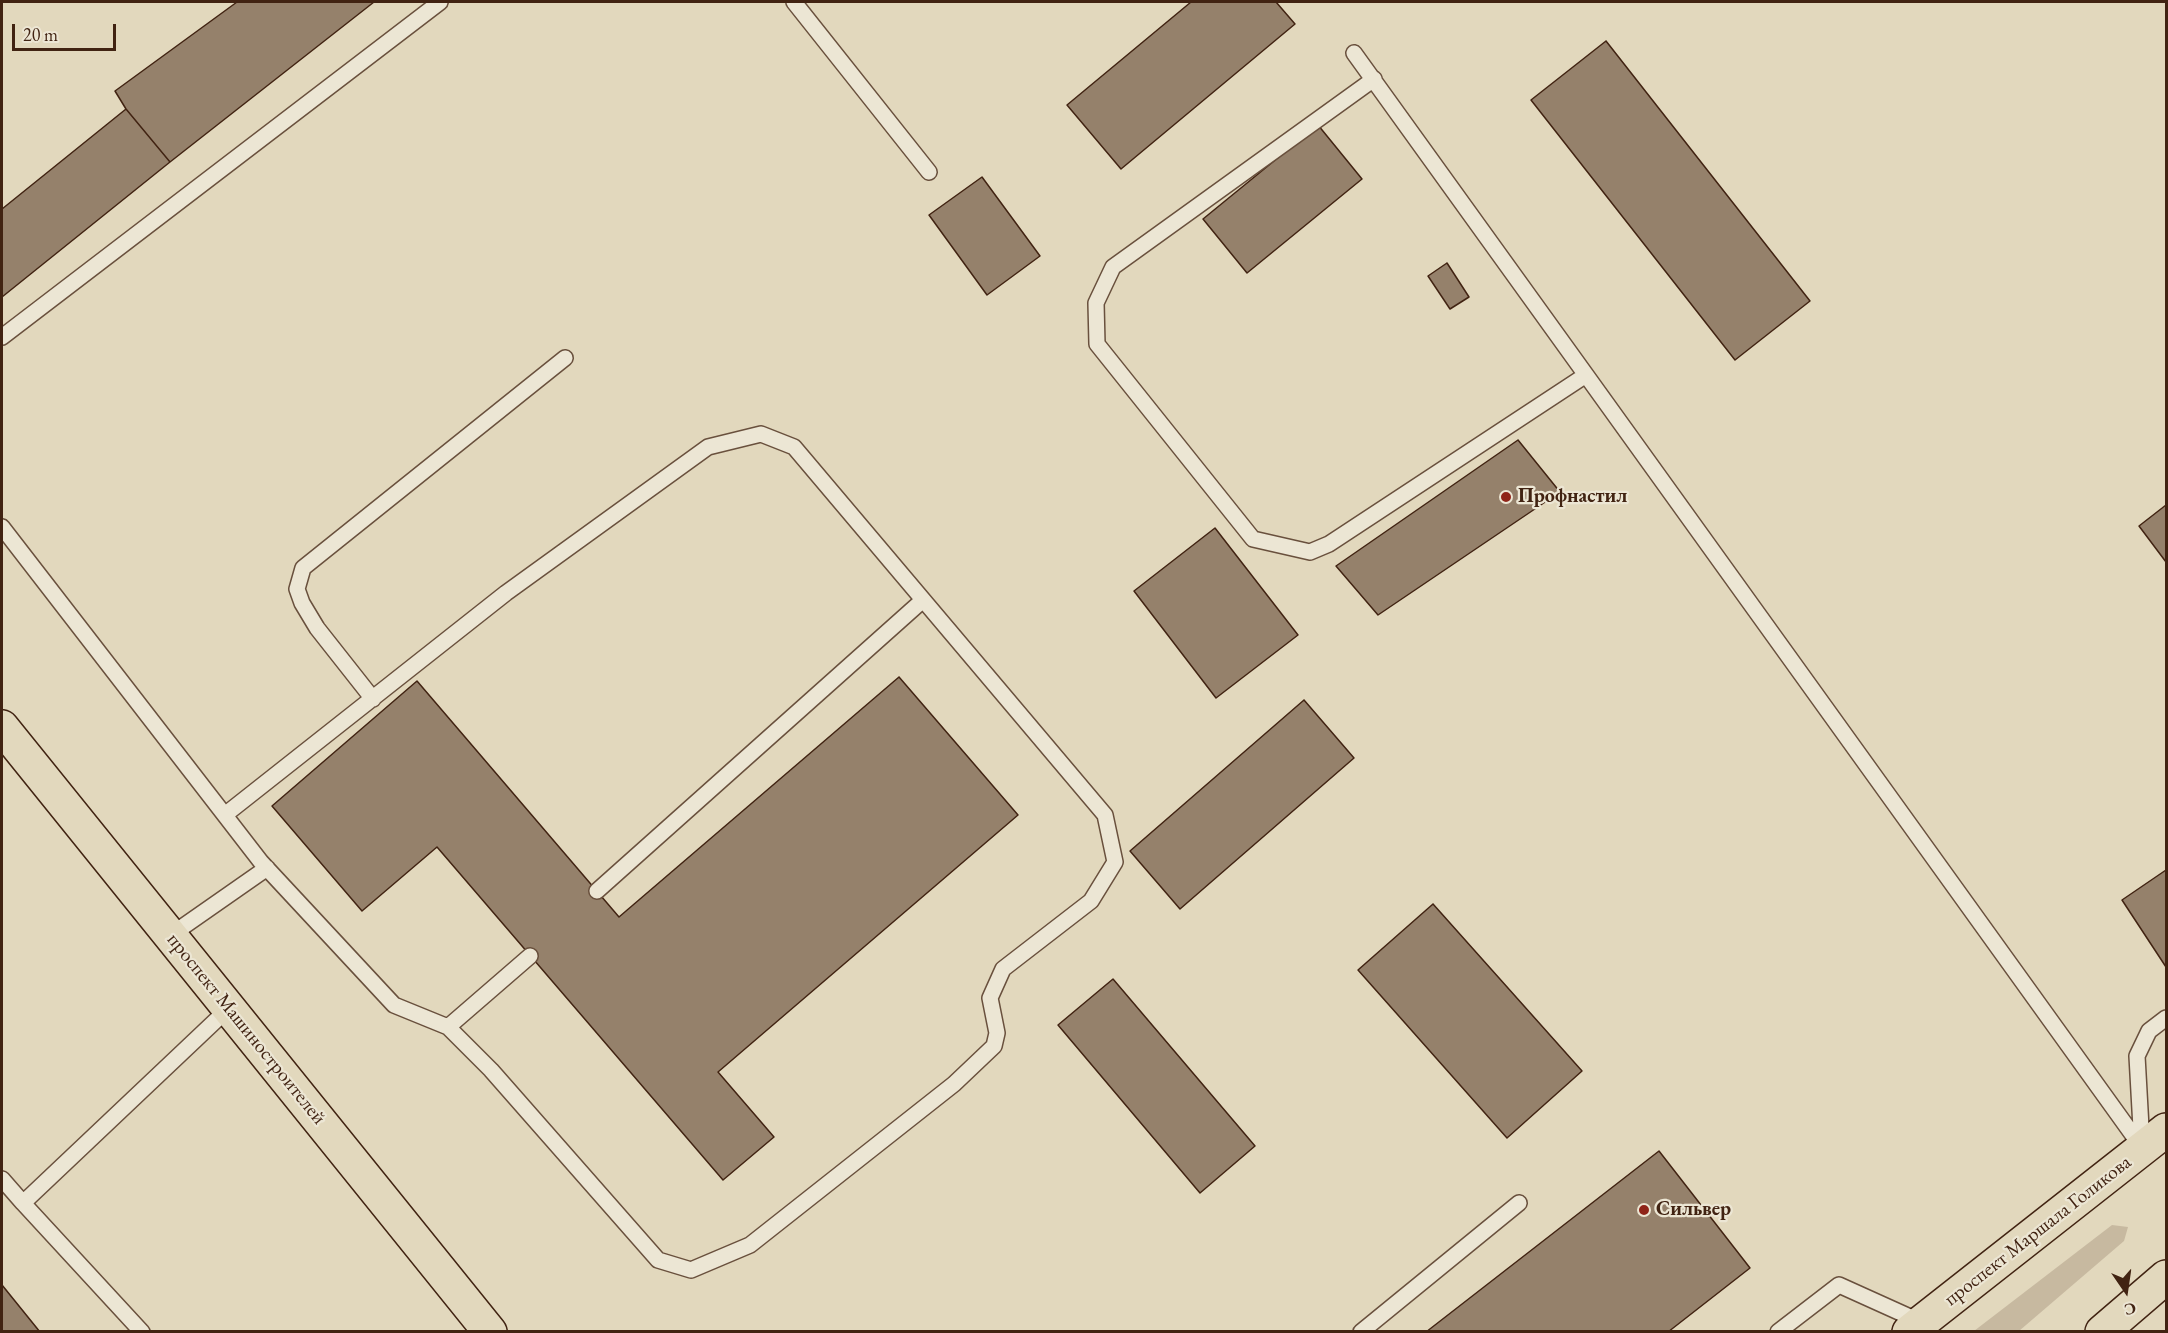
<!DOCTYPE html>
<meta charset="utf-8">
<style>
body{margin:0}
#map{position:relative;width:2168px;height:1333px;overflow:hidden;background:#e2d8bd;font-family:"EB Garamond",serif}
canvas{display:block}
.frame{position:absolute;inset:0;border:3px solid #412312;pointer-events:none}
.north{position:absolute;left:2096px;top:1261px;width:60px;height:60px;-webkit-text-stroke:4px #ece6d4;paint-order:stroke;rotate:167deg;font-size:16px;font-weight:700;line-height:24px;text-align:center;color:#412312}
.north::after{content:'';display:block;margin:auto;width:21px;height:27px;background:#412312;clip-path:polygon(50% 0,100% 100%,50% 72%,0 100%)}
.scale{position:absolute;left:12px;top:24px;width:104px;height:27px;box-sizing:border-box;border:3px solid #412312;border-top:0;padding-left:8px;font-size:18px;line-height:21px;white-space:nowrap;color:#412312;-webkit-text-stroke:4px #ece6d4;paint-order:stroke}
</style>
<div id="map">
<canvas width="2168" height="1333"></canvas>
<div class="frame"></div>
<div class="north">С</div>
<div class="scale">20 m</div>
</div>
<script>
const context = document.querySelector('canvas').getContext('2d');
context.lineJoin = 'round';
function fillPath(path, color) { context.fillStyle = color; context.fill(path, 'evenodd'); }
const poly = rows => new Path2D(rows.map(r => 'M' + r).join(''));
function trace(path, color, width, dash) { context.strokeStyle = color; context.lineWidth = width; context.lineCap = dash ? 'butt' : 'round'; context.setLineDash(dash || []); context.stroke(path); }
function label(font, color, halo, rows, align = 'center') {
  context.font = font + ' "EB Garamond",serif'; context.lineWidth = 4.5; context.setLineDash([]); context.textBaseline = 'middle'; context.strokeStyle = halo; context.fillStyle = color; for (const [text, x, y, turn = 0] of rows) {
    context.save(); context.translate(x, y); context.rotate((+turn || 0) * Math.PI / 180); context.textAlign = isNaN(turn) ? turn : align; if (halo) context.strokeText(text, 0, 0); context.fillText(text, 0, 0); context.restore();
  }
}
fillPath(poly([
 [2112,1225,2128,1227,2124,1241,2019,1331,1974,1331]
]), '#c7b9a0');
const building = poly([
 [237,2,374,2,170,162,126,109,115,91,237,2],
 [1191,2,1276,2,1295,24,1121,169,1067,105,1191,2],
 [1606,41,1810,301,1735,360,1531,100,1606,41],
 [126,109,170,162,2,297,2,209,126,109],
 [1318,125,1362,179,1247,273,1203,219,1318,125],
 [982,177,1040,256,987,295,929,215,982,177],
 [1447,263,1469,297,1450,309,1428,276,1447,263],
 [1518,440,1560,492,1378,615,1336,566,1518,440],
 [2166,505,2166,562,2139,526,2166,505],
 [1215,528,1298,635,1216,698,1134,591,1215,528],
 [899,677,1018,815,718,1072,774,1137,723,1180,437,847,362,911,272,806,417,681,619,917,899,677],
 [1304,700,1354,758,1180,909,1130,851,1304,700],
 [2166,870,2166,967,2122,900,2166,870],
 [1433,904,1582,1071,1507,1138,1358,970,1433,904],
 [1113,979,1255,1146,1200,1193,1058,1025,1113,979],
 [1659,1151,1750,1268,1668,1332,1426,1332,1659,1151],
 [2,1285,40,1332,2,1332,2,1285]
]);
fillPath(building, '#95816b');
trace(building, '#412312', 1.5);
const lane = poly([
 [794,2,929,172],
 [1354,53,1586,375],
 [1374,79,1113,267,1096,303,1097,344,1253,539,1310,552,1329,544,1586,375,2143,1149],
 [2,337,440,2],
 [2,527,261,862,394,1005,448,1027,491,1070,658,1260,691,1270,750,1245,954,1084,994,1046,997,1033,990,998,1003,969,1091,901,1115,862,1105,815,794,447,761,434,708,447,506,593,226,814],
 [373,699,317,628,302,603,297,589,303,568,565,358],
 [597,891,923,600],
 [171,935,267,868],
 [448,1027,530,956],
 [2142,1146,2137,1056,2149,1031,2166,1018],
 [2,1179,23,1203],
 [142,1332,23,1203,229,1008],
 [1361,1332,1519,1203],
 [1778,1332,1839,1285,1921,1322]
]);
const primary = poly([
 [2,727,490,1332],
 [1909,1332,2166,1130],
 [2102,1332,2166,1277]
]);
trace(lane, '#69503d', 18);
trace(primary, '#412312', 36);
trace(lane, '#ece6d4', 15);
trace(primary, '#e2d8bd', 33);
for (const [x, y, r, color] of [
 [1506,497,6,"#8f2418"],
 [1644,1210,6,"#8f2418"]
]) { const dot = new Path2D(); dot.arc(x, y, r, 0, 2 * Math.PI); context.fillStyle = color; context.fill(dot); trace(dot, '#ece6d4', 2); }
label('bold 20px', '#412312', '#ece6d4', [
 ["Профнастил",1518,497],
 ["Сильвер",1656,1210]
], 'left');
label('20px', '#412312', '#ece6d4', [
 ["проспект Машиностроителей",246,1029,51],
 ["проспект Маршала Голикова",2038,1231,-38]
]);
</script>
